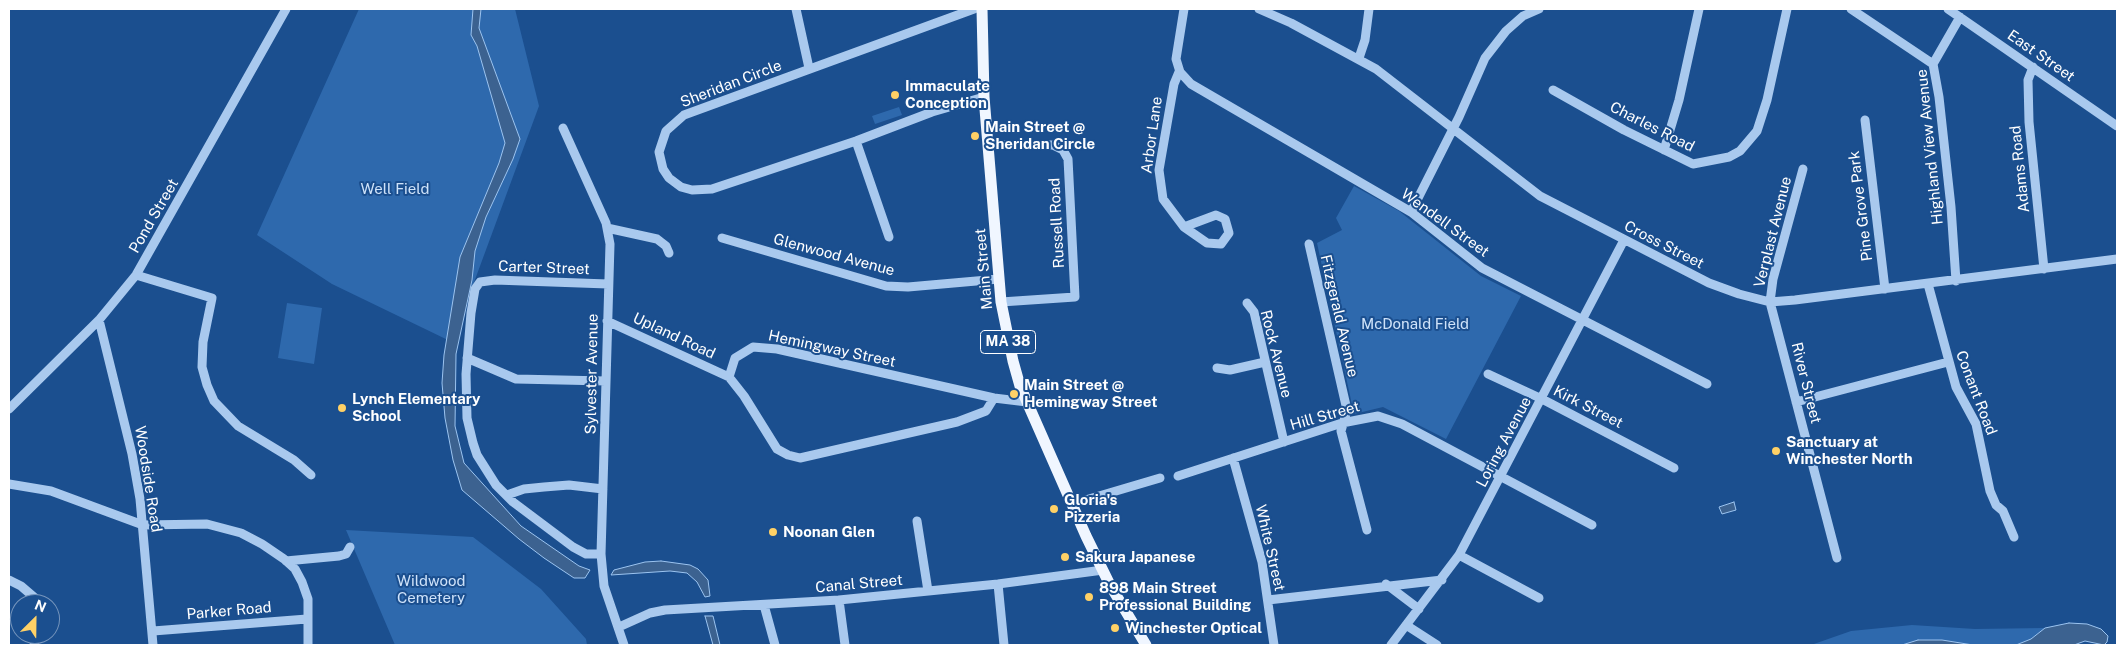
<!DOCTYPE html>
<style>
body{margin:0}
#map{position:relative;width:2126px;height:654px;overflow:hidden;background:#1b4f8f;font-family:"Public Sans",sans-serif}
canvas{display:block}
.frame{position:absolute;inset:0;border:10px solid #fff;pointer-events:none}
.north{position:absolute;left:10px;top:594px;width:50px;height:50px;box-sizing:border-box;background:#1b4f8f;border:1px solid #7695bc;border-radius:50%;rotate:23deg;font-size:14px;font-weight:700;line-height:20px;text-align:center;color:#fff}
.north::after{content:'';display:block;margin:auto;width:18px;height:22px;background:#ffd166;clip-path:polygon(50% 0,100% 100%,50% 72%,0 100%)}
</style>
<div id="map">
<canvas width="2126" height="654"></canvas>
<div class="frame"></div>
<div class="north">N</div>
</div>
<script>
const context = document.querySelector('canvas').getContext('2d');
context.lineJoin = 'round';
function fillPath(path, color) { context.fillStyle = color; context.fill(path, 'evenodd'); }
const poly = rows => new Path2D(rows.map(r => 'M' + r).join(''));
function trace(path, color, width, dash) { context.strokeStyle = color; context.lineWidth = width; context.lineCap = dash ? 'butt' : 'round'; context.setLineDash(dash || []); context.stroke(path); }
function label(font, color, halo, rows, align = 'center') {
  context.font = font + ' "Public Sans",sans-serif'; context.lineWidth = 4; context.setLineDash([]); context.textBaseline = 'middle'; context.strokeStyle = halo; context.fillStyle = color; for (const [text, x, y, turn = 0] of rows) {
    context.save(); context.translate(x, y); context.rotate((+turn || 0) * Math.PI / 180); context.textAlign = isNaN(turn) ? turn : align; if (halo) context.strokeText(text, 0, 0); context.fillText(text, 0, 0); context.restore();
  }
}
fillPath(poly([
 [359,9,515,9,539,106,452,342,332,284,257,235],
 [899,107,902,115,875,124,872,116],
 [1354,186,1399,211,1481,276,1521,296,1446,439,1383,407,1354,414,1317,243,1342,230,1336,218],
 [287,303,322,308,314,364,278,358],
 [346,530,473,537,541,589,586,639,587,645,395,645],
 [1912,625,1975,629,2045,628,2031,639,2016,645,1973,645,1942,640,1918,640,1902,645,1811,645,1851,631]
]), '#2e69ad');
const water = poly([
 [473,9,481,9,479,28,520,139,513,159,486,217,475,251,472,280,456,354,455,426,464,463,521,526,579,566,590,570,585,578,574,578,544,558,519,539,462,490,453,460,445,418,442,383,444,355,460,257,499,163,505,143,477,46,471,35,473,9],
 [1734,502,1736,510,1722,514,1719,507,1734,502],
 [661,561,690,565,698,569,708,580,710,596,705,597,697,582,687,573,670,571,611,575,614,570,645,562,661,561],
 [705,616,713,616,720,645,713,645,705,616],
 [2069,623,2087,624,2101,629,2108,636,2107,642,2104,645,2085,641,2074,645,2016,645,2031,639,2045,628,2069,623],
 [1918,640,1942,640,1973,645,1902,645,1918,640]
]);
fillPath(water, '#3c6290');
trace(water, '#9cc4f0', 1);
trace(poly([
 [796,9,809,68],
 [974,9,684,115,666,131,659,152,663,169,669,178,681,187,692,190,712,189,856,141,932,112,984,97],
 [1184,9,1176,59,1180,72,1191,84,1411,212,1482,268,1707,384],
 [1259,9,1291,23,1376,69,1540,196,1709,283,1739,294,1770,302,1795,300,2117,259],
 [1851,9,1933,64],
 [1948,9,2117,126],
 [1359,58,1365,40,1369,9],
 [2033,67,2028,80,2029,122,2044,269],
 [1179,72,1174,84,1159,170,1163,199,1184,227,1207,243,1221,244,1229,233,1225,219,1216,215,1184,227],
 [1553,90,1624,130,1693,164,1729,157,1740,151,1757,131,1767,100,1787,9],
 [1865,120,1885,289],
 [563,128,606,223,610,244,601,554,604,586,624,645],
 [856,141,889,237],
 [989,145,1053,145,1063,150,1068,159,1075,297,1001,302],
 [1664,150,1679,100,1699,9],
 [1803,169,1773,279,1770,302,1837,558],
 [1411,212,1459,117,1485,58,1506,31,1523,16,1539,9],
 [607,228,657,239,666,246,669,253],
 [722,238,886,286,908,287,999,279],
 [1309,244,1347,410,1341,431,1367,530],
 [136,275,212,298,203,342,202,367,207,385,214,401,238,426,294,460,311,475],
 [1956,281,1951,207,1939,97,1933,64,1960,17],
 [1928,284,1956,387,1976,424,1990,491,1996,505,2003,511,2014,537],
 [1247,303,1254,312,1284,442],
 [99,320,132,454,140,499,153,645],
 [607,321,729,377,744,396,777,449,788,455,800,458,957,422,986,411,994,398],
 [467,358,516,379,606,381],
 [1217,368,1230,370,1265,362],
 [1488,374,1542,399,1674,468],
 [729,377,735,358,753,347,777,349,994,398,1027,402],
 [1796,402,1948,362],
 [9,409,99,320,136,275,286,9],
 [1233,458,1262,562,1274,645],
 [1178,476,1342,423,1378,416,1402,424,1592,525],
 [9,484,51,491,143,525,207,524,241,533,262,544,284,559,295,569,302,582,308,599,308,645],
 [507,495,524,489,544,487,569,485,603,489],
 [1072,504,1160,478],
 [917,521,928,591],
 [601,554,586,554,573,547,513,502,496,485,477,455,473,443,467,418,466,374,471,313,475,289,480,282,495,280,608,284],
 [1459,555,1539,598],
 [286,561,339,556,346,554,350,547],
 [9,580,21,586,35,598,38,604],
 [998,584,1004,645],
 [1386,584,1419,609],
 [839,600,845,645],
 [1268,600,1442,580],
 [764,605,775,645],
 [1406,625,1437,645],
 [619,627,650,613,665,610,839,600,998,584,1103,570],
 [153,631,307,619],
 [34,645,37,634],
 [1391,645,1459,555,1624,240]
]), '#a9c9ee', 9);
trace(poly([
 [982,9,984,97,1001,302,1013,361,1020,386,1086,536,1110,585,1146,645]
]), '#f0f6ff', 11);
for (const [x, y, r, color] of [
 [895,95,5,"#ffd166"],
 [975,136,5,"#ffd166"],
 [1014,394,5,"#ffd166"],
 [342,408,5,"#ffd166"],
 [1776,451,5,"#ffd166"],
 [1054,509,5,"#ffd166"],
 [773,532,5,"#ffd166"],
 [1065,557,5,"#ffd166"],
 [1089,597,5,"#ffd166"],
 [1115,628,5,"#ffd166"]
]) { const dot = new Path2D(); dot.arc(x, y, r, 0, 2 * Math.PI); context.fillStyle = color; context.fill(dot); trace(dot, '#1b4f8f', 2); }
for (const [x, y, w] of [
 [1008,342,55]
]) { const box = new Path2D(); box.roundRect(x - w / 2, y - 11.5, w, 23, 4); context.fillStyle = '#1b4f8f'; context.fill(box); trace(box, '#fff', 1); }
label('bold 14px', '#fff', null, [
 ["MA 38",1008,342]
]);
label('15px', '#fff', '#1b4f8f', [
 ["East Street",2041,56,35],
 ["Sheridan Circle",731,84,-21],
 ["Charles Road",1652,127,27],
 ["Arbor Lane",1152,135,-82],
 ["Highland View Avenue",1930,147,-96],
 ["Adams Road",2020,169,-96],
 ["Pine Grove Park",1861,206,-97],
 ["Pond Street",154,216,-60],
 ["Russell Road",1057,223,-93],
 ["Wendell Street",1445,223,36],
 ["Verplast Avenue",1773,232,-76],
 ["Cross Street",1664,245,27],
 ["Glenwood Avenue",834,255,15],
 ["Carter Street",544,268,2],
 ["Main Street",984,269,-95],
 ["Fitzgerald Avenue",1339,316,77],
 ["Upland Road",674,336,25],
 ["Hemingway Street",832,349,12],
 ["Rock Avenue",1276,354,76],
 ["Sylvester Avenue",592,374,-89],
 ["River Street",1806,383,76],
 ["Conant Road",1976,393,69],
 ["Kirk Street",1588,407,27],
 ["Hill Street",1325,416,-16],
 ["Loring Avenue",1504,442,-62],
 ["Woodside Road",148,479,81],
 ["White Street",1270,548,77],
 ["Canal Street",859,584,-5],
 ["Parker Road",229,611,-5]
]);
label('bold 15px', '#fff', '#1b4f8f', [
 ["Immaculate",905,86],
 ["Conception",905,103],
 ["Main Street @",985,127],
 ["Sheridan Circle",985,144],
 ["Main Street @",1024,385],
 ["Hemingway Street",1024,402],
 ["Lynch Elementary",352,399],
 ["School",352,416],
 ["Sanctuary at",1786,442],
 ["Winchester North",1786,459],
 ["Gloria's",1064,500],
 ["Pizzeria",1064,517],
 ["Noonan Glen",783,532],
 ["Sakura Japanese",1075,557],
 ["898 Main Street",1099,588],
 ["Professional Building",1099,605],
 ["Winchester Optical",1125,628]
], 'left');
label('15px', '#cfe3fa', '#1b4f8f', [
 ["Well Field",395,189],
 ["McDonald Field",1415,324],
 ["Wildwood",431,581],
 ["Cemetery",431,598]
]);
</script>
